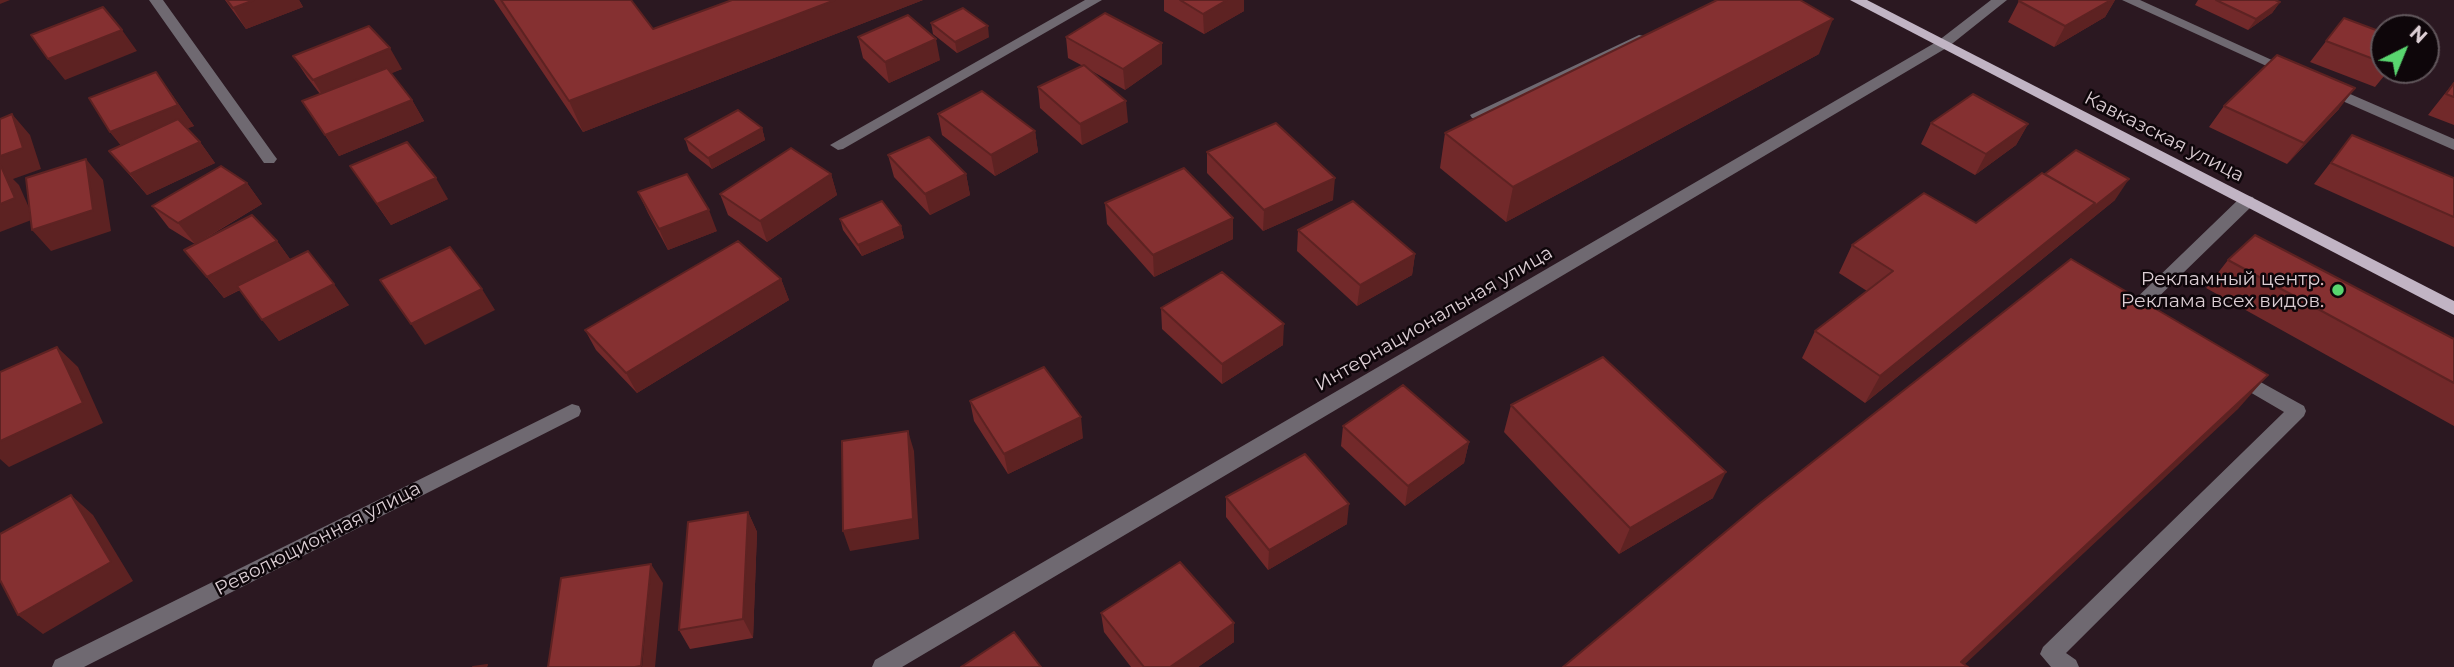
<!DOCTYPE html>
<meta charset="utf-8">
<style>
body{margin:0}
#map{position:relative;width:2454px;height:667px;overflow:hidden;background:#2b1821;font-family:Montserrat,sans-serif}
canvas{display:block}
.north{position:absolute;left:2370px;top:14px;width:70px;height:70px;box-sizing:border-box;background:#0e060a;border:2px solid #60565b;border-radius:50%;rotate:43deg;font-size:19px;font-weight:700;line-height:28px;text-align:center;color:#dcced4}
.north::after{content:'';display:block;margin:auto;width:24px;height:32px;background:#59d56f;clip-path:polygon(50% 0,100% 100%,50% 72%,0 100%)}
</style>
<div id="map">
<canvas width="2454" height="667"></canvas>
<div class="north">N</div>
</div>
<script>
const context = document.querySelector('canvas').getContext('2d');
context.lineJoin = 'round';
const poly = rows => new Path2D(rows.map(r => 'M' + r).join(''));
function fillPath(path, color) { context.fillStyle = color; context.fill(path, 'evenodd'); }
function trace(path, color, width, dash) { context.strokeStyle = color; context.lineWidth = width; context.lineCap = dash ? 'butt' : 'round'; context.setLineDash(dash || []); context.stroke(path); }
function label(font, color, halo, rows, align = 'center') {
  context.font = font + ' Montserrat,sans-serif'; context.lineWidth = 5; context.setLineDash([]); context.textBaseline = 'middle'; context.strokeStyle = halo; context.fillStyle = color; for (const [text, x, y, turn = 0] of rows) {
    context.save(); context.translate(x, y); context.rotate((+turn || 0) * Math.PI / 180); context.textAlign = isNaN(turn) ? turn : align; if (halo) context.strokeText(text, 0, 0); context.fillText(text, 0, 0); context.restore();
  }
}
fillPath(poly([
 [149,0,163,0,274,155,277,159,274,163,264,163,149,0],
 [1085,0,1102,0,843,149,838,150,830,145,1085,0],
 [1991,0,2007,0,1948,47,902,667,872,667,875,660,1938,41,1991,0],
 [2122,0,2140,0,2296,71,2289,75,2284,74,2122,0],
 [1639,35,1644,36,1644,42,1482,118,1472,118,1470,115,1639,35],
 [2327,84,2454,139,2454,150,2322,92,2320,89,2327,84],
 [2247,196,2253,197,2255,201,2253,205,2143,312,2147,317,2144,321,2138,323,2125,317,2122,313,2125,309,2241,197,2247,196],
 [2237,369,2304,406,2306,411,2304,416,2066,653,2076,660,2079,667,2051,667,2040,654,2043,647,2284,412,2231,381,2228,376,2231,371,2237,369],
 [572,404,579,406,581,411,579,416,84,667,52,667,55,660,572,404]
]), '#6f6971');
fillPath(poly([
 [1850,0,1867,0,2454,301,2454,315,1850,0]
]), '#c1b4c4');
fillPath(poly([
 [225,0,299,0,303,7,246,29],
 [494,0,631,0,653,29,732,0,923,0,583,132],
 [1164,0,1244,0,1244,11,1204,34,1164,11],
 [2021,0,2115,0,2105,17,2054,47,2008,22,2019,1],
 [2198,0,2275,0,2280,2,2272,13,2248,30,2195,5],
 [2344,18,2384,33,2384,70,2389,70,2375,87,2310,62],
 [931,23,989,37,957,53,933,34],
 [858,37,940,60,889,83,863,58],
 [1066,37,1162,43,1162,64,1125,90,1090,70,1128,122,1082,145,1040,108,1038,87,1083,66,1068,58],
 [1819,54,1506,222,1440,168,1445,133],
 [293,56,402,69,391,73,412,100,424,121,339,156,302,101,320,94,307,77],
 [156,72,194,126,187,128,200,142,215,163,147,195,109,151,121,145,110,132],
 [2454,82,2454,125,2428,115],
 [2224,106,2339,109,2287,164,2209,127],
 [938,114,1035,131,1038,152,995,176,942,135],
 [1931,123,2028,124,2016,145,1975,175,1921,144],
 [762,128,765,140,712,169,689,151,685,139],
 [2352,135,2454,178,2454,247,2314,184],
 [1207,152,1333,200,1263,231,1207,173],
 [888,155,966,174,970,195,930,215,894,177],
 [350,166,448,199,391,225],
 [831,174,837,195,767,242,728,215,720,194],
 [247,183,262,204,203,240,277,241,290,259,349,305,279,341,240,290,224,298,184,250,195,244,169,228,152,206],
 [638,192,717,231,668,250,648,213],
 [2115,200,1865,403,1802,358,1815,331,1867,291,1839,273,1852,245],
 [1105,203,1233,239,1154,277,1107,224],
 [840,219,901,226,904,238,862,256,843,230],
 [1298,230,1415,254,1412,275,1357,306,1297,251],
 [2228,260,2454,339,2454,426,2206,288],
 [781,279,789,300,637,393,596,350,585,330],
 [1161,308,1283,345,1222,384,1162,329],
 [970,401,1083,438,1008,474,974,421],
 [1511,405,1713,498,1619,554,1504,432],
 [1343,426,1469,442,1464,463,1405,506,1341,446],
 [1226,497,1347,524,1268,570,1226,517],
 [748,512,757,532,753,638,690,649,679,630],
 [1101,613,1234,623,1234,642,1198,667,1131,667,1104,632]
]), '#72292a');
fillPath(poly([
 [0,0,10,0,0,4],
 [254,0,299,0,303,7,246,29,233,8],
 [835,0,923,0,583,132,569,101],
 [1227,0,1244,0,1244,11,1204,34,1203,14],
 [2111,0,2115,0,2105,17,2054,47,2065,26],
 [2280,2,2272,13,2248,30,2256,19],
 [1833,19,1819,54,1506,222,1513,187],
 [988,26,989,37,957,53,955,42],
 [122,30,137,51,65,80,48,59],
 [936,39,940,60,889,83,885,62],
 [1162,43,1162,64,1125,90,1123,69],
 [390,48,402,69,326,101,313,80],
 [156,72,194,126,127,153,110,132],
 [2355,88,2339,109,2287,164,2304,143],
 [412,100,424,121,339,156,325,135],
 [1126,101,1128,122,1082,145,1080,124],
 [12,114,30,135,41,169,13,179,19,185,34,219,0,232,0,156],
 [2028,124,2016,145,1975,175,1986,154],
 [762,128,765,140,712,169,708,158],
 [1035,131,1038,152,995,176,991,155],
 [200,142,215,163,147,195,130,174],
 [86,159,103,180,111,231,51,251,32,230],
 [831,174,837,195,767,242,760,221],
 [966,174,970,195,930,215,925,194],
 [436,178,448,199,391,225,377,204],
 [1335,178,1333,200,1263,231,1264,210],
 [2129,179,2115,200,1865,403,1880,376,2095,203],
 [247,183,262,204,195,244,178,223],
 [709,210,717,231,668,250,659,229],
 [1233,218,1233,239,1154,277,1153,255],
 [901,226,904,238,862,256,858,245],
 [277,241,292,262,224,298,207,277],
 [1415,254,1412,275,1357,306,1360,285],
 [781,279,789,300,637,393,626,373],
 [334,284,349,305,279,341,262,320],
 [482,289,495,310,425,345,411,324],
 [1284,324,1283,345,1222,384,1222,364],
 [57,347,78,367,103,423,9,467,0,459,0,441],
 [2268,375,2238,409,1962,667,1961,662],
 [1081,417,1083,438,1008,474,1004,454],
 [908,431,914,451,919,539,850,551,843,531],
 [1469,442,1464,463,1405,506,1408,486],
 [1726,472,1713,498,1619,554,1630,528],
 [71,495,93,515,133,581,43,634,18,615],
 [1349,504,1347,524,1268,570,1269,550],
 [748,512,757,532,753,638,743,619],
 [651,564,663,583,655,667,642,667],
 [1234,623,1234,642,1198,667,1170,667]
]), '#5d2222');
const building = poly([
 [227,0,254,0,233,8,227,0],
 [501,0,631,0,653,29,732,0,835,0,569,101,501,0],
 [1180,0,1227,0,1203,14,1180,0],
 [1717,0,1800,0,1833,19,1513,187,1445,133,1717,0],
 [2021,0,2111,0,2065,26,2019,1,2021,0],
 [2216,0,2275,0,2280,2,2256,19,2216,0],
 [103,7,122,30,48,59,31,35,103,7],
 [963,8,988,26,955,42,931,23,963,8],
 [1105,13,1162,43,1123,69,1066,37,1105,13],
 [908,15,936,39,885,62,858,37,908,15],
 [2344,18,2384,33,2384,63,2326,41,2344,18],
 [369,26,390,48,313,80,293,56,369,26],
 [2277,55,2355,88,2304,143,2224,106,2277,55],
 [1084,65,1126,101,1080,124,1038,87,1084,65],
 [387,68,412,100,325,135,302,101,387,68],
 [156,72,178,105,110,132,89,98,156,72],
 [2454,83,2454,97,2446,94,2454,83],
 [982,91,1035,131,991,155,938,114,982,91],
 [1973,94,2028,124,1986,154,1931,123,1973,94],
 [738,110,762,128,708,158,685,139,738,110],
 [12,114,23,148,0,156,0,119,12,114],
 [178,119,200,142,130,174,109,151,178,119],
 [1276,123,1335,178,1264,210,1207,152,1276,123],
 [2352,135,2454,178,2454,217,2331,163,2352,135],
 [929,137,966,174,925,194,888,155,929,137],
 [407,142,436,178,377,204,350,166,407,142],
 [791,148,831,174,760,221,720,194,791,148],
 [2076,150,2129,179,2091,209,2095,203,2045,174,2076,150],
 [86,159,93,210,32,230,26,178,86,159],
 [0,164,15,198,0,204,0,164],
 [221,166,247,183,178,223,152,206,221,166],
 [1184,168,1233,218,1153,255,1105,203,1184,168],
 [2042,173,2095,203,1880,376,1815,331,1893,271,1852,245,1924,193,1976,223,2042,173],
 [687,174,709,210,659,229,638,192,687,174],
 [882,201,901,226,858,245,840,219,882,201],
 [1353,201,1415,254,1360,285,1298,230,1353,201],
 [252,215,277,241,207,277,184,250,252,215],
 [2255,235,2454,339,2454,383,2228,260,2255,235],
 [738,241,781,279,626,373,585,330,738,241],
 [450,247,482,289,411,324,380,280,450,247],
 [308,251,334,284,262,320,237,286,308,251],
 [2071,259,2268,375,1961,662,1968,667,1563,667,1759,504,2071,259],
 [1222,272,1284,324,1222,364,1161,308,1222,272],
 [57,347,83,403,0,441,0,372,57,347],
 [1603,357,1726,472,1630,528,1511,405,1603,357],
 [1044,367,1081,417,1004,454,970,401,1044,367],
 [1403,385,1469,442,1408,486,1343,426,1403,385],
 [908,431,913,519,843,531,842,441,908,431],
 [1305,454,1349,504,1269,550,1226,497,1305,454],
 [71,495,111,562,18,615,0,580,0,534,71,495],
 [748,512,743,619,679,630,688,522,748,512],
 [1180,562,1234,623,1170,667,1144,667,1101,613,1180,562],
 [651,564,641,666,635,667,548,667,561,578,651,564],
 [1014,632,1041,667,961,667,1014,632],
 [487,665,486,667,473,667,487,665]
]);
fillPath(building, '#853031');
trace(building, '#5d2222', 2);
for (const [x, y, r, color] of [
 [2338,290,7,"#59d56f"]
]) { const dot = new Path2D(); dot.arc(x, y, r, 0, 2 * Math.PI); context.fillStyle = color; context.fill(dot); trace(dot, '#0e060a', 2.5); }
label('19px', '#dcced4', '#0e060a', [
 ["Кавказская улица",2164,137,27],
 ["Интернациональная улица",1434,319,-30],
 ["Революционная улица",318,539,-27]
]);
label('19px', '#dcced4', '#0e060a', [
 ["Рекламный центр.",2324,279],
 ["Реклама всех видов.",2324,301]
], 'right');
</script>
